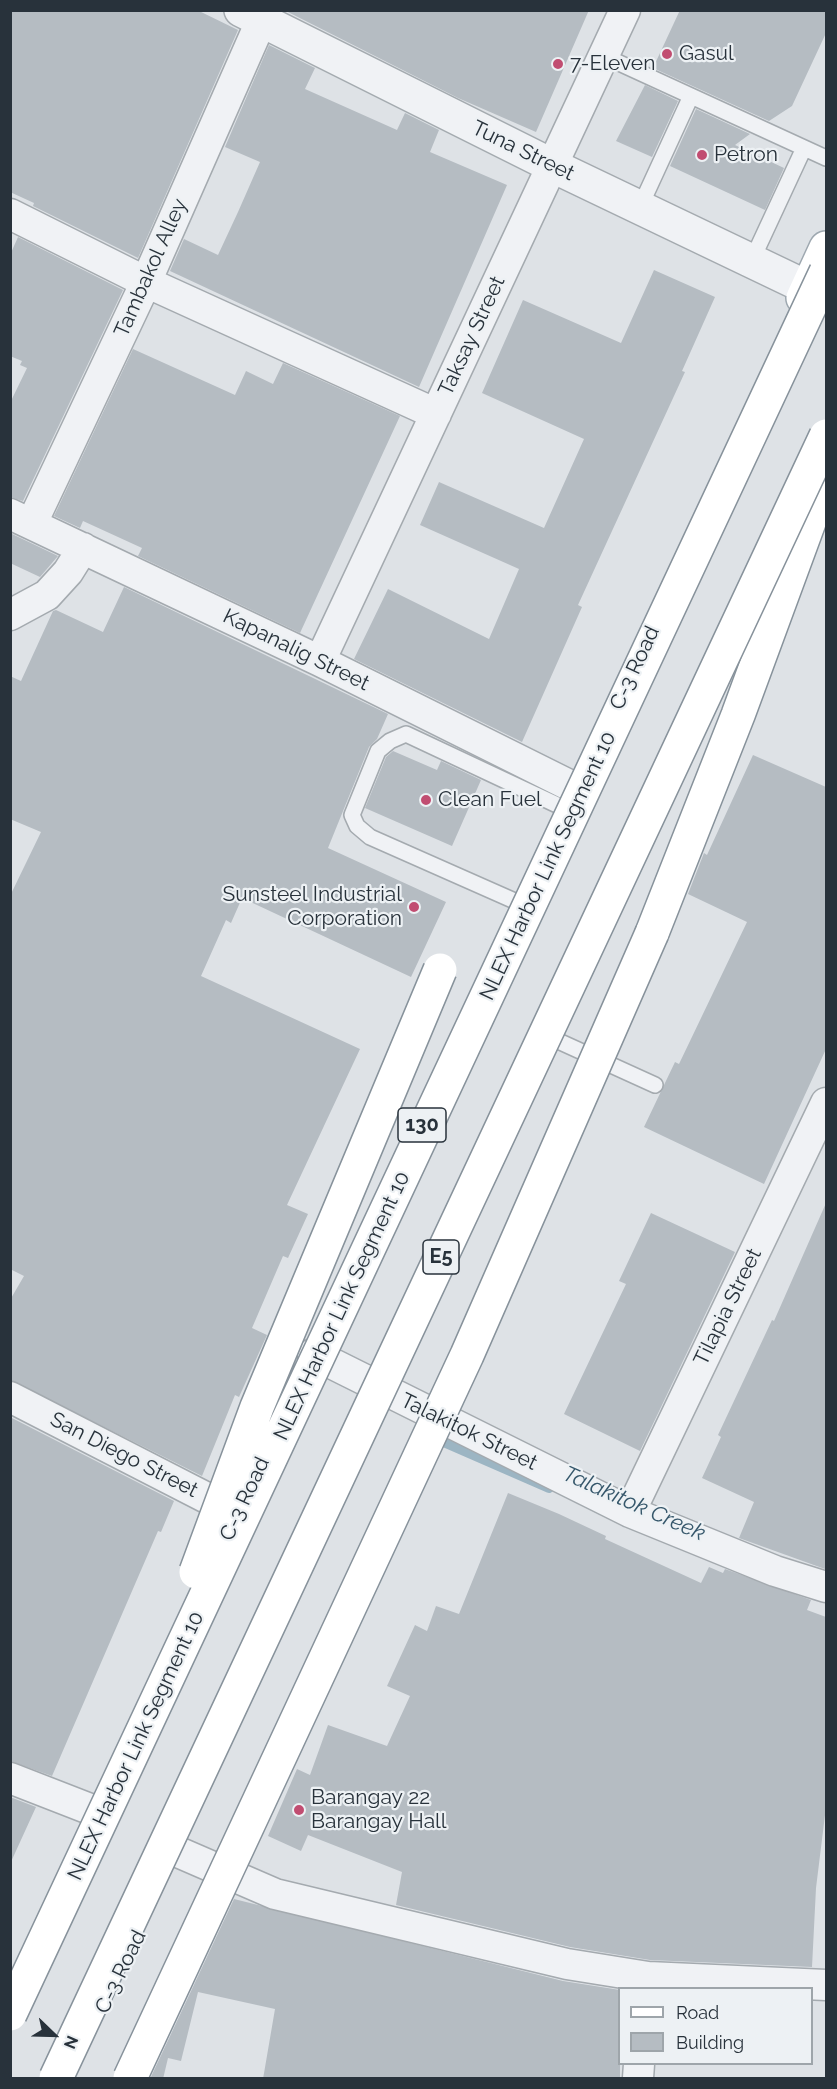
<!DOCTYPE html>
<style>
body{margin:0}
#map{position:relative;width:837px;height:2089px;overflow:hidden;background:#dee2e6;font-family:Raleway,sans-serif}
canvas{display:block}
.frame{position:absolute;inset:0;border:12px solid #28323b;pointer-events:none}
.legend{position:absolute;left:618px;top:1987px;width:195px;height:78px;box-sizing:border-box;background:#edf1f4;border:2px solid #9ea5aa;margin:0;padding:8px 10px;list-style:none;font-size:18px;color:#28323b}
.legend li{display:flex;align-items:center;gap:12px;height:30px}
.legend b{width:30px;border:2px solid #9ea5aa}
.north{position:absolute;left:24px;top:2005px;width:60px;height:60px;-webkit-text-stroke:4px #edf1f4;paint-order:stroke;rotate:113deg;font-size:16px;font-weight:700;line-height:24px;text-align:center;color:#28323b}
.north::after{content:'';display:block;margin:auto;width:21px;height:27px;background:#28323b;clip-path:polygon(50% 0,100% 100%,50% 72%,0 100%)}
</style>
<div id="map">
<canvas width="837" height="2089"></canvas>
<div class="frame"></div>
<ul class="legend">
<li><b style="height:8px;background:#fff"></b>Road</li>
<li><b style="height:16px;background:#b5bcc2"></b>Building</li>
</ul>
<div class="north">N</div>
</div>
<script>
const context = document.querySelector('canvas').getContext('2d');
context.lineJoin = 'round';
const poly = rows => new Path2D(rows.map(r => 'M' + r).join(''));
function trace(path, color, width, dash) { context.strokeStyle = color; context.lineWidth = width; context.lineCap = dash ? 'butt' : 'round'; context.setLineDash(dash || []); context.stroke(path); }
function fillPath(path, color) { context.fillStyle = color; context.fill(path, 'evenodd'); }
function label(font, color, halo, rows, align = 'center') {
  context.font = font + ' Raleway,sans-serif'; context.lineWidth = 4.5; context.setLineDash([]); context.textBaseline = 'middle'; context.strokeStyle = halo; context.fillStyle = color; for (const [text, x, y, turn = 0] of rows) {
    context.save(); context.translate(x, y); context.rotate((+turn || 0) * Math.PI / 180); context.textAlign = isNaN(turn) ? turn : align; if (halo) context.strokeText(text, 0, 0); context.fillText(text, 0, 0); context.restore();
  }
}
trace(poly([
 [432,1437,549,1488]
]), '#9cb5c3', 10);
fillPath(poly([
 [10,10,197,10,238,30,138,258,33,206,34,203,10,192],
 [284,10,589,10,536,132,458,98],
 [680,10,826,10,826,33,792,106,769,121,653,68],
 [269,45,315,68,305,89,397,130,405,113,439,130,430,152,507,185,419,387,170,271,184,239,218,255,238,212,260,162,225,147],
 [645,85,678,101,652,157,616,141],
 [696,109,750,134,735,145,784,168,765,210,670,166],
 [18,237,123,290,23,501,10,497,10,403,27,368,20,365,22,361,10,356,10,255],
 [654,270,715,297,682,371,685,372,578,605,582,607,522,742,354,659,388,589,489,639,519,569,420,525,439,482,544,528,584,439,482,393,523,300,621,343],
 [133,349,235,395,246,371,273,384,283,363,400,416,300,633,138,556,142,548,83,521,80,528,54,516],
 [10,533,58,556,40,577,10,563],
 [124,587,388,714,377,739,369,747,328,848,446,902,411,977,242,898,231,923,226,920,201,976,360,1049,287,1205,308,1214,288,1258,283,1256,252,1328,267,1335,239,1397,235,1395,202,1476,10,1380,10,1300,24,1276,10,1269,10,896,41,832,10,819,10,676,21,681,53,611,56,610,103,632],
 [393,751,437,770,441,761,481,780,452,846,365,808,386,757],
 [753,755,826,787,826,1049,764,1184,644,1127,675,1062,679,1064,747,922,688,894,704,853,707,855],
 [826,1203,826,1565,825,1569,739,1538,754,1502,702,1478,721,1437,718,1435,772,1320,774,1321],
 [651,1213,735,1252,640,1451,564,1414,626,1284,619,1281],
 [10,1417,174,1501,161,1532,158,1531,52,1776,10,1761],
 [508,1493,559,1514,606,1536,605,1539,701,1583,709,1567,723,1573,725,1569,811,1600,807,1610,826,1617,826,1807,816,1888,812,1967,650,1960,570,1947,396,1905,402,1872,308,1835,301,1851,268,1836,297,1769,310,1775,328,1725,387,1746,410,1696,387,1686,415,1625,427,1631,436,1606,459,1614],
 [10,1797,36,1807,10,1864],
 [234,1899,563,1981,620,1990,620,2079,263,2079,275,2009,198,1992,181,2061,168,2058,163,2079,150,2079]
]), '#b5bcc2');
const service = poly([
 [604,56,826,158],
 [640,207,691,96],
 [752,260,804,148],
 [526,906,370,837,357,826,352,815,378,751,390,741,406,734,570,811],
 [556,1040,655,1085]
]);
const minor = poly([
 [10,214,146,282,436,414],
 [10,514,320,661,579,790],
 [32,523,146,282,266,10],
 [10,615,47,595,68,572,83,548],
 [320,661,625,10],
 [313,1354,630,1512,775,1571,826,1587],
 [10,1397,238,1514],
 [630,1512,826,1103],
 [10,1778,100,1813],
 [178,1852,275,1894,567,1964,648,1977,826,1985],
 [638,2078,639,2064]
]);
const tertiary = poly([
 [241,10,553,166,808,288]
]);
const primary = poly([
 [803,298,826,248]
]);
const motorway = poly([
 [652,933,738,715,826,476]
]);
trace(service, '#a4aaaf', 18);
trace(minor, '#a4aaaf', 33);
trace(tertiary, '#a4aaaf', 36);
trace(primary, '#9ea8b0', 36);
trace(motorway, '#87929b', 36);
trace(service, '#f0f2f5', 15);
trace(minor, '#f0f2f5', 30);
trace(tertiary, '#f0f2f5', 33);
trace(primary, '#fff', 33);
trace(motorway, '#fff', 33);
const motorwayBridge = poly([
 [196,1572,257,1407,440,970],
 [10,2014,826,272],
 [56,2078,826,436],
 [130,2078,467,1355,652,933]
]);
trace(motorwayBridge, '#87929b', 36, []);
trace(motorwayBridge, '#fff', 33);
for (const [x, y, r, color] of [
 [667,54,6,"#c14d71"],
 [558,64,6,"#c14d71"],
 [702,155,6,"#c14d71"],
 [426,800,6,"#c14d71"],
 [414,907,6,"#c14d71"],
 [299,1810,6,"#c14d71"]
]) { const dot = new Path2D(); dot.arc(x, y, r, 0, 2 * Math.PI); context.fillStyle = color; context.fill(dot); trace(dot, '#edf1f4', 2); }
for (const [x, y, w] of [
 [422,1125,48],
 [441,1257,36]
]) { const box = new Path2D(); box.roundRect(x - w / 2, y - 17, w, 34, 4.5); context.fillStyle = '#edf1f4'; context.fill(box); trace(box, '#28323b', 1.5); }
label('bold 20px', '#28323b', null, [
 ["130",422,1125],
 ["E5",441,1257]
]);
label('21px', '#28323b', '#edf1f4', [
 ["Gasul",679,54],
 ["7-Eleven",570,64],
 ["Petron",714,155],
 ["Clean Fuel",438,800],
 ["Sunsteel Industrial",402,895,"right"],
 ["Corporation",402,919,"right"],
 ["Barangay 22",311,1798],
 ["Barangay Hall",311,1822]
], 'left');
label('21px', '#28323b', '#edf1f4', [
 ["Tuna Street",523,151,26],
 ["Tambakol Alley",151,268,-66],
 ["Taksay Street",472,336,-65],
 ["Kapanalig Street",296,650,26],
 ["C-3 Road",635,668,-65],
 ["NLEX Harbor Link Segment 10",548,866,-65],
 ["NLEX Harbor Link Segment 10",342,1306,-65],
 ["Tilapia Street",728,1307,-64],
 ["Talakitok Street",469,1432,26],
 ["San Diego Street",124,1455,27],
 ["C-3 Road",245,1499,-65],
 ["NLEX Harbor Link Segment 10",136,1746,-65],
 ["C-3 Road",121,1972,-64]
]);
label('italic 22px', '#36576b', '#edf1f4', [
 ["Talakitok Creek",634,1504,24]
]);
</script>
